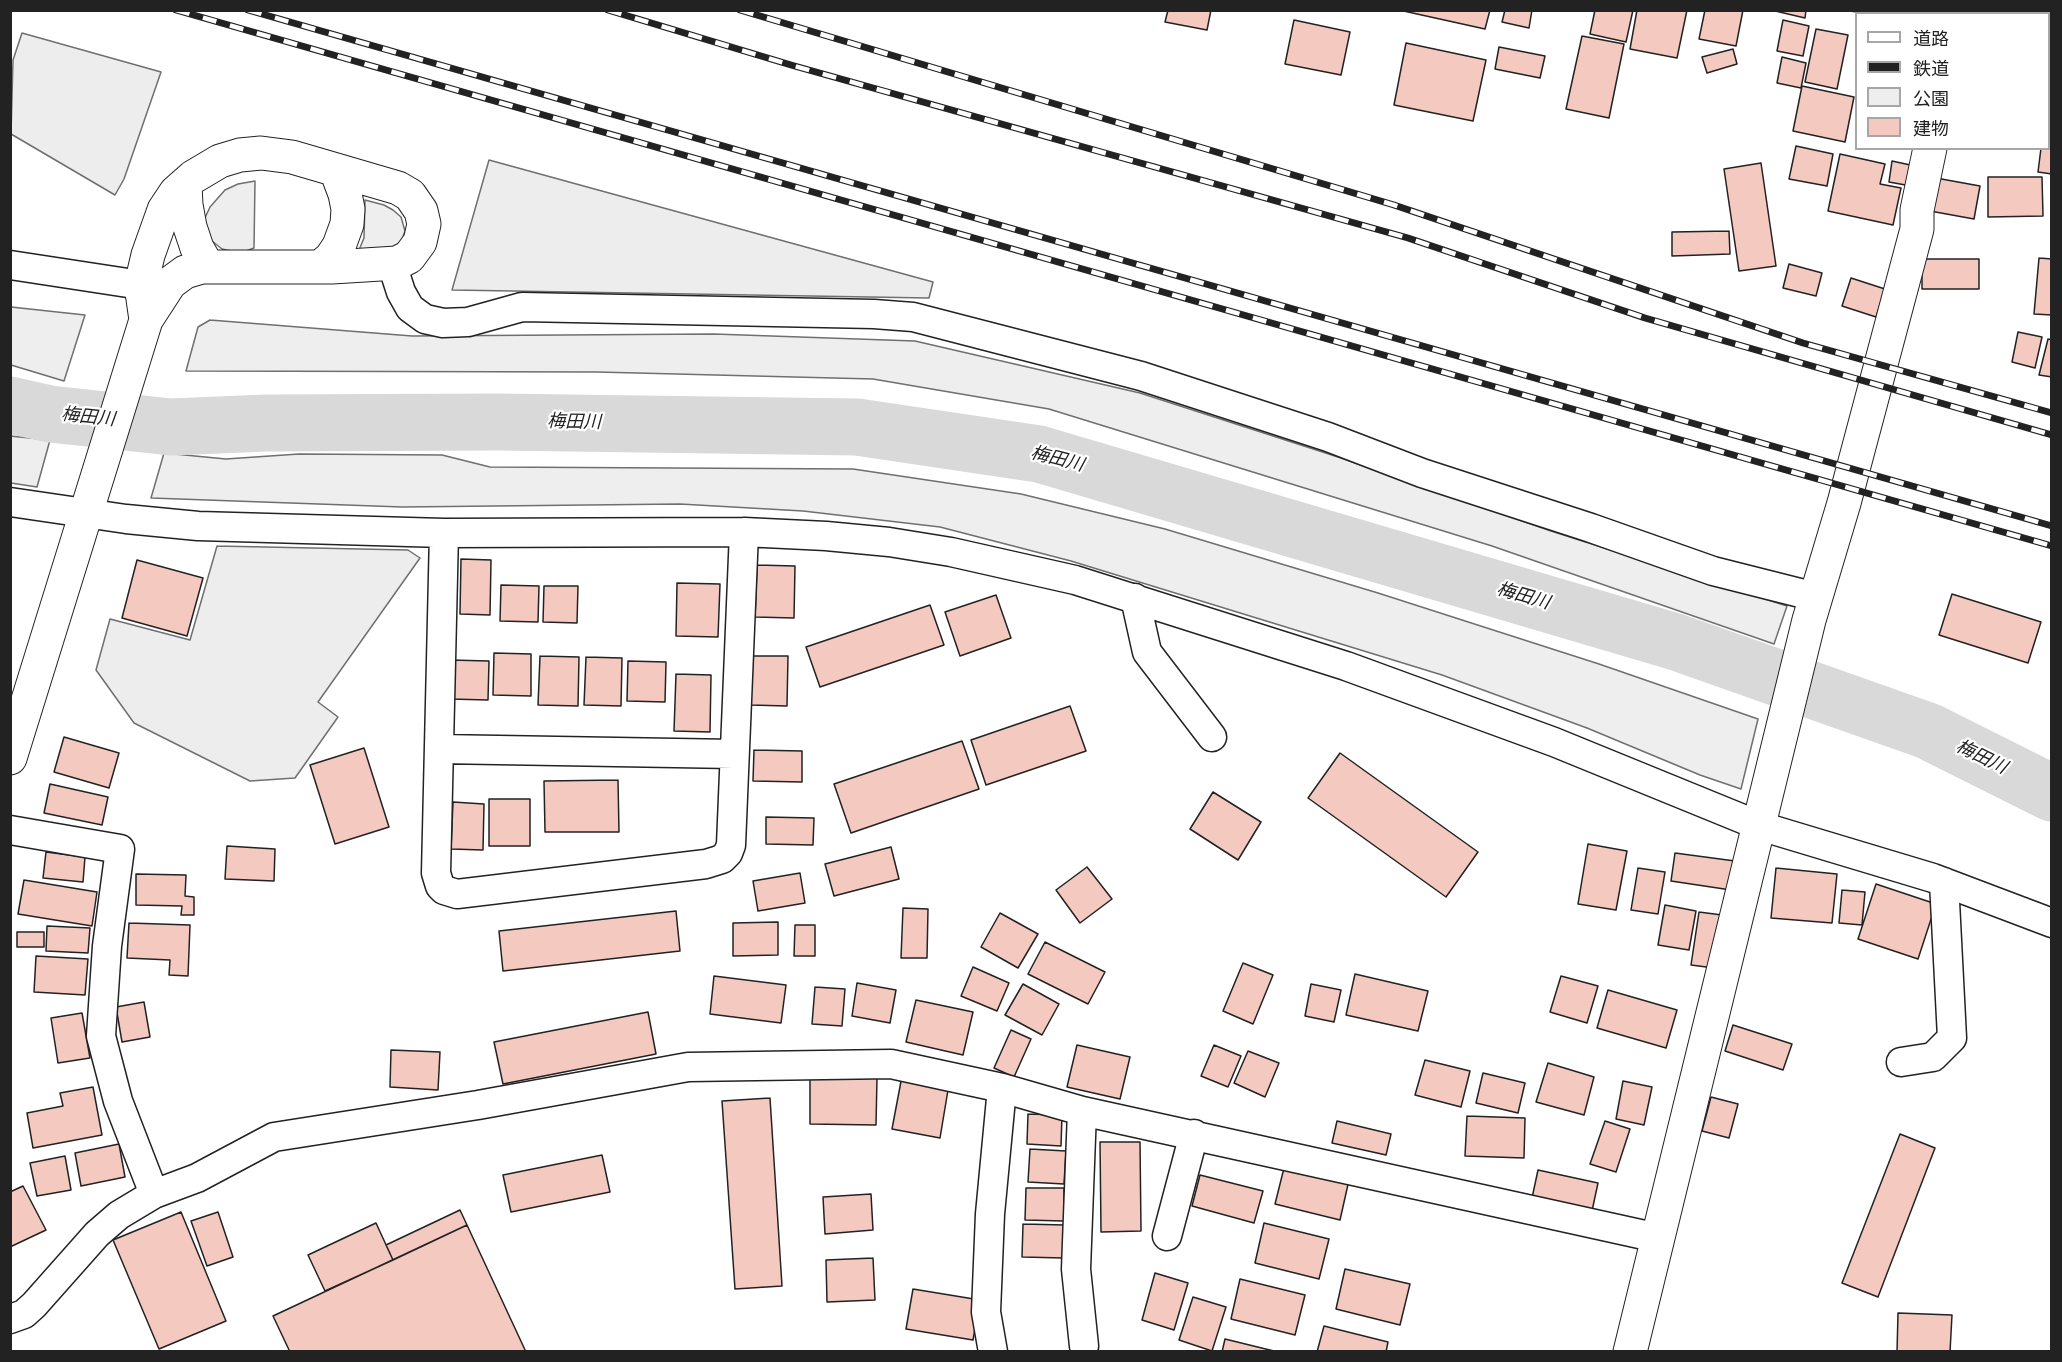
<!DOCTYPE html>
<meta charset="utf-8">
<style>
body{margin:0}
#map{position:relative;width:2062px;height:1362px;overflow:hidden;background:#fff;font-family:"Nunito Sans","Noto Sans JP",sans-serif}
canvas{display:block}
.frame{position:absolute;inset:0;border:12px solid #222;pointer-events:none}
.legend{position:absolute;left:1855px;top:12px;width:195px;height:138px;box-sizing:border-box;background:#fff;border:2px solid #a7a7a7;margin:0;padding:8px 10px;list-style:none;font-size:18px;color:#222}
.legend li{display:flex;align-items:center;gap:12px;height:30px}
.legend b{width:30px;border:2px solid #a7a7a7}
</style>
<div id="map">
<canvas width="2062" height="1362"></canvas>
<div class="frame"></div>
<ul class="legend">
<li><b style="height:8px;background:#fff"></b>道路</li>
<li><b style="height:8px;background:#222"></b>鉄道</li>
<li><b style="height:16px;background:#eee"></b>公園</li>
<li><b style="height:16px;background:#f3c9c0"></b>建物</li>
</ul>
</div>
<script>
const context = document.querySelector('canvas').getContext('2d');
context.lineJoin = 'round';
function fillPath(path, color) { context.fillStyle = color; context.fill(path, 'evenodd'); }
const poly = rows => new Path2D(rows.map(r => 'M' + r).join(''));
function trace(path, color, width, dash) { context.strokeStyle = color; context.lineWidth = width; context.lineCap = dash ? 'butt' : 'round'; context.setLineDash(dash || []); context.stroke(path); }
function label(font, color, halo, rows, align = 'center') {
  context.font = font + ' "Nunito Sans","Noto Sans JP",sans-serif'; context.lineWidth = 4.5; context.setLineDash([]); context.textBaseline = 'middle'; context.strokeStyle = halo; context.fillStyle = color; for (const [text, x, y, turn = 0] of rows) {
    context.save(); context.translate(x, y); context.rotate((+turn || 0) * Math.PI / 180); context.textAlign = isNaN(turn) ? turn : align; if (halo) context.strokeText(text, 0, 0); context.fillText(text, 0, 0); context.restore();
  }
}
const green = poly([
 [255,181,254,248,241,253,222,249,207,237,204,220,210,207,225,190,238,184,255,181],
 [365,200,384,205,393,210,401,217,405,231,402,240,395,247,359,250,364,238,365,200],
 [11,307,85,315,64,381,11,365,11,307],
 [210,320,412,336,714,334,915,341,1140,393,1341,458,1551,531,1787,606,1774,644,1492,546,1049,409,873,379,597,372,186,371,198,327,210,320],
 [10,436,50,440,37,487,11,483,10,436],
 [164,453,226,459,299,454,442,455,490,467,853,469,1021,494,1165,529,1378,593,1599,664,1758,719,1741,789,1700,775,1587,728,1442,675,1071,561,940,527,803,511,680,504,402,507,151,498,164,453]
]);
fillPath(green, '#eee');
trace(green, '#6f6f6f', 1.5);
const parking = poly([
 [22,33,161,72,124,179,115,195,11,134,13,60,22,33],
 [489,160,933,282,929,298,452,290,489,160],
 [217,546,408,550,420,558,318,702,338,717,295,778,250,781,134,723,96,670,110,619,190,640,217,546]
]);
fillPath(parking, '#ededed');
trace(parking, '#6f6f6f', 1.5);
trace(poly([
 [10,405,50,414,171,427,266,423,498,422,857,427,1039,454,1676,642,1928,731,2052,793]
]), '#d9d9d9', 57);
const building = poly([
 [1168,10,1211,10,1207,30,1165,22,1168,10],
 [1399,10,1490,10,1485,29,1399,10],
 [1505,10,1532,10,1529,28,1502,22,1505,10],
 [1595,10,1633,10,1626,42,1590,34,1595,10],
 [1637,10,1687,10,1677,58,1630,49,1637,10],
 [1705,10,1743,10,1736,46,1699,39,1705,10],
 [1771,10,1806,10,1805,18,1771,10],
 [1843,10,1871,10,1871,14,1843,10],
 [1881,10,1933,10,1939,12,1939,14,1881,14,1881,10],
 [1965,10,2012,10,2011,14,1965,14,1965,10],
 [2016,10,2037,11,2037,14,2015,14,2016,10],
 [2044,10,2052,10,2052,42,2048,42,2048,14,2044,14,2044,10],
 [1294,20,1350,32,1341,75,1285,64,1294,20],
 [1783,20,1809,26,1803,56,1777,51,1783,20],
 [1816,29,1848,35,1837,89,1805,82,1816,29],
 [1582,36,1624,44,1609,118,1566,109,1582,36],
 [1406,43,1486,60,1473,121,1394,105,1406,43],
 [2048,44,2052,45,2052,71,2048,70,2048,44],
 [1499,47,1545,56,1540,78,1495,69,1499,47],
 [1733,49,1737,64,1707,73,1702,57,1733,49],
 [1782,57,1806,63,1801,88,1777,83,1782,57],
 [1802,86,1854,97,1845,142,1793,131,1802,86],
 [2048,116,2052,117,2052,174,2038,172,2041,148,2048,148,2048,116],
 [1796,146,1833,154,1827,186,1789,179,1796,146],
 [1840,154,1885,164,1880,184,1901,188,1893,225,1828,211,1840,154],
 [1892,161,1915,166,1911,186,1889,182,1892,161],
 [1761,163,1776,266,1739,271,1724,169,1761,163],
 [1988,177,2042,177,2043,216,1988,217,1988,177],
 [1936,178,1980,186,1974,219,1930,211,1936,178],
 [1729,231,1730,254,1672,256,1672,232,1729,231],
 [2039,258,2052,259,2052,315,2034,314,2039,258],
 [1922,259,1979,259,1979,289,1922,289,1922,259],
 [1789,264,1822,273,1816,296,1783,288,1789,264],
 [1851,278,1885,289,1876,317,1842,306,1851,278],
 [2018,332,2042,337,2035,368,2012,362,2018,332],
 [2048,339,2052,340,2052,377,2039,375,2048,339],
 [461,559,491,560,490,615,460,614,461,559],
 [137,560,203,578,187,636,122,618,137,560],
 [757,565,795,566,794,618,755,617,757,565],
 [677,583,720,584,718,637,676,636,677,583],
 [501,585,539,586,538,622,500,621,501,585],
 [544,586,578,586,577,623,543,622,544,586],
 [1952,594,2041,622,2028,663,1939,635,1952,594],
 [996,595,1011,638,960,656,945,612,996,595],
 [930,605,944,645,820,687,806,647,930,605],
 [494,653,531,654,531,696,493,695,494,653],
 [540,656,579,657,578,706,538,705,540,656],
 [751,656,788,656,787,706,750,705,751,656],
 [586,657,622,658,621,706,584,705,586,657],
 [450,660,489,661,488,700,450,699,450,660],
 [628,661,666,662,665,702,627,701,628,661],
 [676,674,711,675,710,732,674,731,676,674],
 [1070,706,1086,751,986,785,971,740,1070,706],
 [64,737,119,753,109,788,54,772,64,737],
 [962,741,979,789,851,833,834,784,962,741],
 [364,748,389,827,335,844,310,765,364,748],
 [754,750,802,751,802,782,753,781,754,750],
 [1340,753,1478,852,1446,897,1308,798,1340,753],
 [618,780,619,832,545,832,544,781,618,780],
 [50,784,108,797,102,825,44,813,50,784],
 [1213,792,1261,822,1238,860,1190,829,1213,792],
 [489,799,530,799,530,846,489,846,489,799],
 [453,802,484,804,483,850,451,849,453,802],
 [766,817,814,818,813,845,766,844,766,817],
 [1588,844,1627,851,1616,910,1578,904,1588,844],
 [227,846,275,849,274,881,225,879,227,846],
 [891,847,899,879,834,896,825,864,891,847],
 [46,852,85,857,83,882,43,878,46,852],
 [1675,853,1735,861,1731,890,1671,881,1675,853],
 [1087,867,1112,899,1080,923,1056,890,1087,867],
 [1638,868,1665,872,1658,914,1631,910,1638,868],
 [1776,868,1837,874,1832,923,1771,918,1776,868],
 [800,873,805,903,758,911,753,881,800,873],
 [136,874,186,875,185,896,194,897,194,915,181,915,182,906,136,905,136,874],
 [24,880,97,892,92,926,18,914,24,880],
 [1876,884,1936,904,1918,959,1858,939,1876,884],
 [1842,890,1865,892,1862,925,1839,923,1842,890],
 [1665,905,1696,911,1689,950,1658,945,1665,905],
 [903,908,928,909,927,958,901,958,903,908],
 [676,911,680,951,503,971,499,931,676,911],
 [1699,912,1722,915,1714,968,1691,965,1699,912],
 [1000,913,1038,934,1018,968,981,947,1000,913],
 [778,922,778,955,733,956,733,923,778,922],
 [129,923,190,925,188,976,169,975,170,960,127,958,129,923],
 [795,925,815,925,815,956,794,956,795,925],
 [47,926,90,928,88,953,46,951,47,926],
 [17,932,44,932,44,947,17,947,17,932],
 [1045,942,1105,972,1088,1004,1028,974,1045,942],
 [36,956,88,959,85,995,34,992,36,956],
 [1243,963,1273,975,1253,1024,1223,1011,1243,963],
 [973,967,1009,983,997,1011,961,996,973,967],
 [1355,974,1428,991,1418,1031,1346,1015,1355,974],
 [714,976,786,985,781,1023,710,1014,714,976],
 [1561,976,1598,986,1587,1023,1550,1012,1561,976],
 [857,983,896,990,890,1023,852,1016,857,983],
 [1023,984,1059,1004,1042,1035,1005,1015,1023,984],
 [1311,984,1341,990,1334,1022,1305,1016,1311,984],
 [815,987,845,989,842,1026,812,1024,815,987],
 [1608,990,1677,1010,1666,1048,1597,1028,1608,990],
 [916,1000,973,1012,963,1055,906,1042,916,1000],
 [144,1002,150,1037,122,1042,116,1007,144,1002],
 [648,1012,656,1054,503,1084,494,1042,648,1012],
 [82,1013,90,1058,58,1063,51,1018,82,1013],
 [1733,1025,1792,1044,1783,1070,1725,1051,1733,1025],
 [1011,1030,1031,1039,1014,1077,994,1068,1011,1030],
 [1077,1045,1130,1057,1120,1099,1067,1087,1077,1045],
 [1214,1045,1241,1056,1228,1087,1201,1076,1214,1045],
 [391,1050,440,1052,438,1090,390,1087,391,1050],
 [1248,1051,1279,1063,1265,1097,1234,1083,1248,1051],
 [1425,1060,1470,1071,1461,1107,1415,1095,1425,1060],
 [1548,1063,1594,1077,1584,1115,1536,1102,1548,1063],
 [1483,1073,1525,1083,1518,1113,1476,1103,1483,1073],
 [902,1076,949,1084,940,1138,892,1129,902,1076],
 [810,1077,877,1078,876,1125,810,1124,810,1077],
 [1623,1081,1652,1087,1644,1125,1616,1119,1623,1081],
 [93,1087,102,1135,33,1148,27,1113,63,1106,60,1093,93,1087],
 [1711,1097,1738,1104,1729,1138,1702,1131,1711,1097],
 [770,1098,782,1286,735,1289,722,1101,770,1098],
 [1028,1114,1062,1115,1061,1146,1027,1144,1028,1114],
 [1467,1116,1525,1118,1524,1158,1465,1156,1467,1116],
 [1337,1121,1391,1134,1386,1155,1332,1143,1337,1121],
 [1605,1121,1630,1129,1616,1172,1590,1164,1605,1121],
 [1900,1134,1935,1148,1878,1297,1842,1283,1900,1134],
 [1100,1142,1140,1142,1141,1231,1101,1232,1100,1142],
 [119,1144,125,1177,81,1186,75,1153,119,1144],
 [1030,1149,1066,1151,1064,1184,1028,1182,1030,1149],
 [602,1155,610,1192,511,1212,503,1175,602,1155],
 [65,1156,71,1190,37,1196,30,1163,65,1156],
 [1285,1164,1349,1180,1340,1220,1275,1204,1285,1164],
 [1538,1170,1598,1183,1592,1211,1532,1198,1538,1170],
 [1200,1175,1263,1191,1254,1223,1192,1206,1200,1175],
 [23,1186,46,1230,10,1247,10,1192,23,1186],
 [1026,1188,1064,1188,1064,1221,1025,1220,1026,1188],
 [871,1194,873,1230,825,1234,823,1197,871,1194],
 [460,1210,467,1225,393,1260,386,1245,460,1210],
 [181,1212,226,1321,159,1349,113,1240,181,1212],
 [218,1212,233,1257,207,1266,191,1221,218,1212],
 [376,1223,393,1260,325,1291,308,1255,376,1223],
 [1264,1223,1329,1239,1319,1279,1255,1263,1264,1223],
 [1023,1224,1065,1225,1064,1258,1022,1257,1023,1224],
 [467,1225,526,1352,290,1352,273,1316,467,1225],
 [873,1258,875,1300,827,1302,826,1260,873,1258],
 [1345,1269,1410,1284,1400,1325,1336,1309,1345,1269],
 [1155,1273,1188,1283,1174,1330,1142,1320,1155,1273],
 [1240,1279,1305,1295,1295,1335,1231,1319,1240,1279],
 [913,1289,980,1300,973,1340,906,1329,913,1289],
 [1193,1297,1226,1307,1212,1351,1179,1340,1193,1297],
 [1898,1313,1952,1315,1950,1352,1897,1352,1898,1313],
 [1324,1326,1388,1342,1386,1352,1317,1352,1324,1326],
 [1225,1339,1278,1352,1222,1352,1225,1339]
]);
fillPath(building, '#f3c9c0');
trace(building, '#222', 1.5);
const street = poly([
 [392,264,401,292,410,308,425,319,443,323,468,322,522,307,874,314,913,317,1141,376,1328,437,1422,473,1591,528,1713,571,1816,597],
 [10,265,141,285],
 [10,502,126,519,198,526,444,533,744,532,826,536,889,542,951,552,1075,580,1346,666,1554,742,1760,826,1933,878,2052,923],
 [444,533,436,873,440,886,444,890,457,894,706,864,722,859,728,853,731,845,744,532],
 [1135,598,1147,652,1212,737],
 [439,749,734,754],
 [10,830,120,849,107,946,101,1036,118,1101,154,1194,119,1215,97,1234,34,1305,24,1314,10,1319],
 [1901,1062,1933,1057,1952,1038,1944,882],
 [1082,1111,1076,1269,1084,1346],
 [154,1194,197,1178,274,1137,478,1105,688,1067,891,1064,1002,1088,1082,1111,1658,1238],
 [1167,1236,1194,1134],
 [993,1352,986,1312,990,1214,1002,1088]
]);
const secondary = poly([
 [1958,14,1958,10],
 [185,184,186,205,190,227,197,248,208,267],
 [320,267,331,258,339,246,347,224,348,209,345,194,336,170],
 [10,758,146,320,170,283,185,272,202,267,332,267,397,263,409,257,420,242,424,224,421,211,410,195,398,188,292,157,261,153,240,155,220,161,193,177,176,192,164,210,148,255,141,285,146,320],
 [1630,1352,1809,620,1844,503,1917,229,1917,210,1930,148]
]);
trace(street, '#222', 31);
trace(secondary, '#222', 35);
trace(street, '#fff', 28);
trace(secondary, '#fff', 33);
const rail = poly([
 [176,10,2052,546],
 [248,10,2052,526],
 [608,10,791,65,1408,238,1645,318,2052,435],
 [740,10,1394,205,1803,343,2052,413]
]);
trace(rail, '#222', 7);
trace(rail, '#fff', 4.5, [14]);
label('italic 18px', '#222', '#fff', [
 ["梅田川",88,418,6],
 ["梅田川",574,423,1],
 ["梅田川",1057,460,14],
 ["梅田川",1523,597,16],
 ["梅田川",1981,758,26]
]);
</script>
